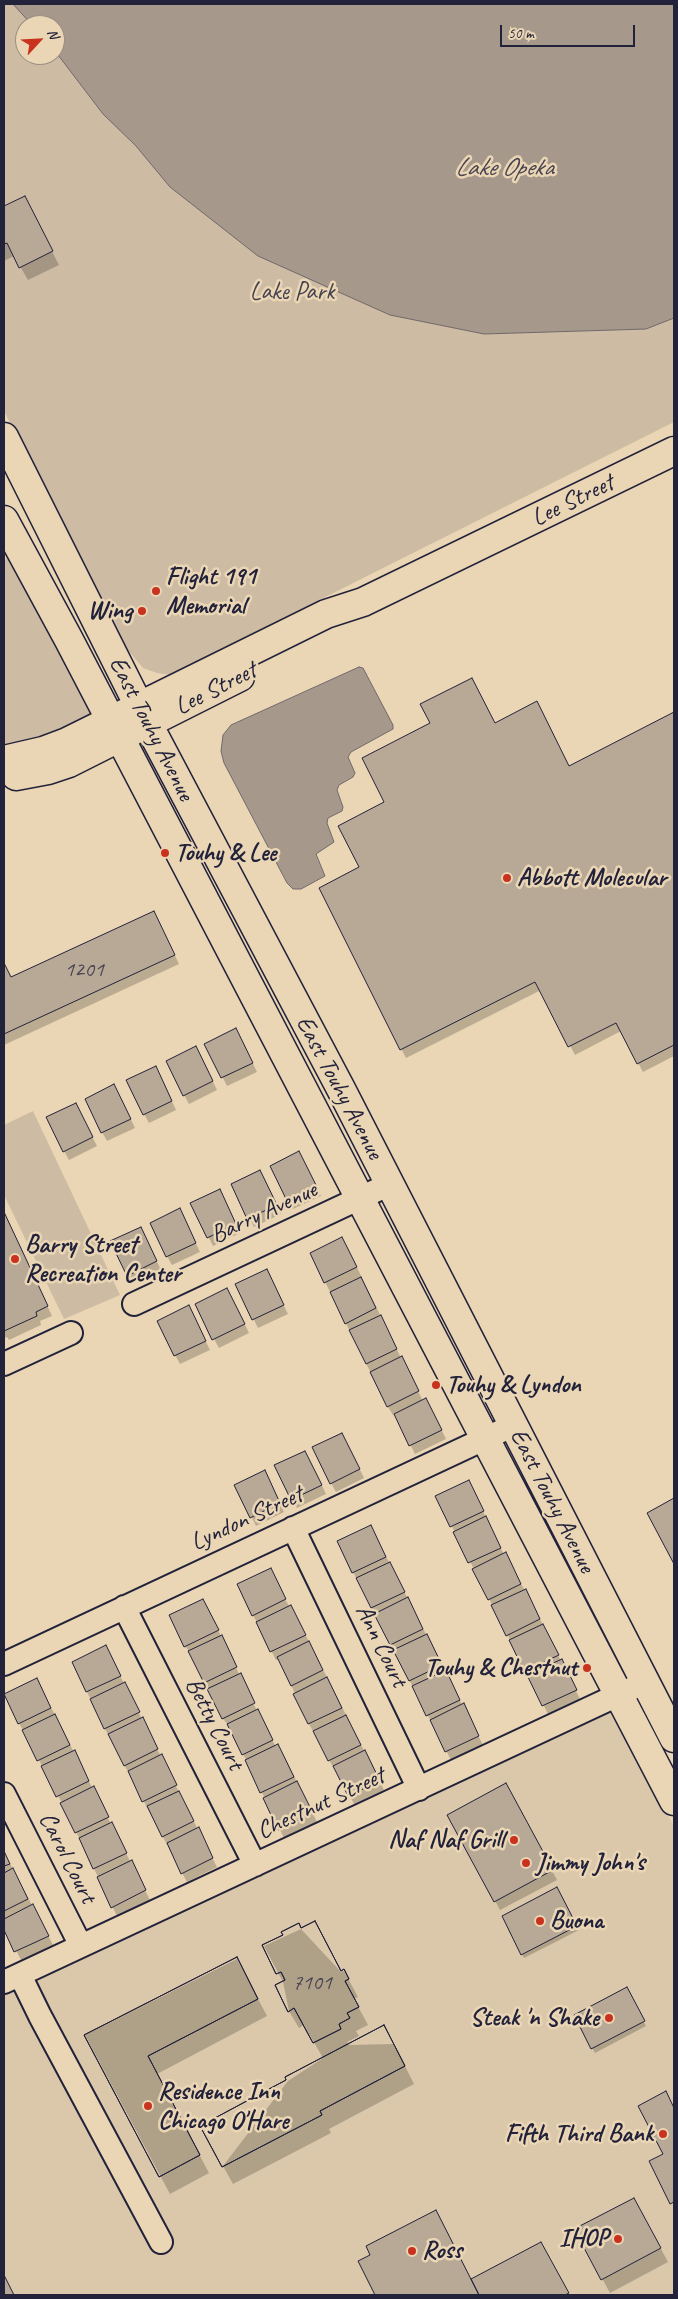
<!DOCTYPE html>
<style>
body{margin:0}
#map{position:relative;width:678px;height:2299px;overflow:hidden;background:#ead6b4;font-family:Caveat,sans-serif}
canvas{display:block}
.frame{position:absolute;inset:0;border:5px solid #22223b;pointer-events:none}
.north{position:absolute;left:15px;top:15px;width:50px;height:50px;box-sizing:border-box;background:#ead6b4;border:1px solid #9a8e84;border-radius:50%;rotate:65deg;font-size:14px;font-weight:700;line-height:20px;text-align:center;color:#22223b}
.north::after{content:'';display:block;margin:auto;width:18px;height:22px;background:#c8321e;clip-path:polygon(50% 0,100% 100%,50% 72%,0 100%)}
.scale{position:absolute;left:500px;top:25px;width:135px;height:22px;box-sizing:border-box;border:2px solid #22223b;border-top:0;padding-left:6px;font-size:15px;line-height:18px;white-space:nowrap;color:#22223b;-webkit-text-stroke:4px #ead6b4;paint-order:stroke}
</style>
<div id="map">
<canvas width="678" height="2299"></canvas>
<div class="frame"></div>
<div class="north">N</div>
<div class="scale">50 m</div>
</div>
<script>
const context = document.querySelector('canvas').getContext('2d');
context.lineJoin = 'round';
function fillPath(path, color) { context.fillStyle = color; context.fill(path, 'evenodd'); }
const poly = rows => new Path2D(rows.map(r => 'M' + r).join(''));
function trace(path, color, width, dash) { context.strokeStyle = color; context.lineWidth = width; context.lineCap = dash ? 'butt' : 'round'; context.setLineDash(dash || []); context.stroke(path); }
function label(font, color, halo, rows, align = 'center') {
  context.font = font + ' Caveat,sans-serif'; context.lineWidth = 5; context.setLineDash([]); context.textBaseline = 'middle'; context.strokeStyle = halo; context.fillStyle = color; for (const [text, x, y, turn = 0] of rows) {
    context.save(); context.translate(x, y); context.rotate((+turn || 0) * Math.PI / 180); context.textAlign = isNaN(turn) ? turn : align; if (halo) context.strokeText(text, 0, 0); context.fillText(text, 0, 0); context.restore();
  }
}
fillPath(poly([
 [615,1708,674,1827,674,2295,4,2295,4,1995]
]), '#dbc8ab');
fillPath(poly([
 [4,4,674,4,674,422,170,675,157,673,143,668,121,642,4,411],
 [25,25,55,25,55,55,25,55],
 [9,553,99,716,79,726,4,751,4,562],
 [33,1111,120,1295,64,1319,4,1195,4,1125]
]), '#cdbca3');
const water = poly([
 [13,4,674,4,674,318,646,329,484,334,390,315,258,256,170,187,136,146,103,114,55,51,55,25,32,25,13,4],
 [359,667,363,668,393,725,393,729,351,752,348,757,355,773,353,777,339,785,337,790,343,807,342,811,328,818,327,823,334,842,316,854,325,876,301,889,293,889,287,883,224,763,221,751,223,735,231,725,359,667]
]);
fillPath(water, '#a6988b');
trace(water, '#71696b', 1);
fillPath(poly([
 [24,197,59,265,28,280,14,256,4,261,4,208],
 [674,714,674,1056,643,1072,621,1031,575,1055,541,990,406,1058,320,889,361,868,386,802,495,724,569,767],
 [154,912,179,964,4,1045,4,963,11,979],
 [241,1039,257,1072,227,1086,206,1044],
 [201,1056,217,1090,189,1104,184,1095],
 [160,1076,176,1110,149,1123,144,1114],
 [119,1095,135,1128,107,1141,102,1132],
 [80,1113,97,1146,69,1160,64,1151],
 [304,1162,321,1196,293,1209,271,1166],
 [265,1180,281,1214,254,1227,232,1185],
 [224,1199,240,1233,213,1246,192,1204],
 [4,1213,52,1316,40,1321,41,1325,9,1340,7,1337,4,1338],
 [184,1219,200,1252,172,1265,167,1256],
 [145,1237,161,1270,133,1284,128,1275],
 [347,1247,401,1358,423,1401,431,1408,446,1439,415,1454,395,1414,393,1415,388,1407,311,1254],
 [271,1280,288,1314,258,1328,237,1285],
 [232,1298,249,1333,219,1348,214,1339],
 [193,1316,210,1350,180,1364,175,1355],
 [347,1443,364,1478,336,1492,331,1483],
 [310,1461,326,1494,297,1508,276,1466],
 [269,1481,284,1512,256,1526,236,1485],
 [473,1490,504,1555,530,1599,580,1699,548,1714,437,1497],
 [674,1499,674,1561,648,1513],
 [375,1535,483,1745,451,1760,353,1572],
 [282,1595,296,1616,384,1790,354,1804,336,1768,334,1769,309,1724,279,1659,276,1660,253,1615],
 [208,1609,251,1699,276,1747,283,1754,317,1822,284,1838,230,1727,223,1719,191,1654,185,1646],
 [110,1656,217,1867,187,1882,105,1729,73,1663],
 [41,1688,150,1900,117,1916,63,1805,19,1723],
 [511,1793,557,1880,500,1910,449,1815],
 [4,1852,53,1945,21,1960,4,1927],
 [557,1888,579,1930,524,1958,503,1917],
 [301,1929,341,1972,344,1971,358,1997,354,1999,368,2025,356,2031,359,2036,347,2042,349,2045,394,2044,414,2084,329,2129,331,2133,233,2184,223,2166,288,2081,323,2058,304,2025,299,2028,289,2011,283,1982,264,1946],
 [237,1959,267,2016,157,2074,209,2173,170,2194,85,2035],
 [626,1989,646,2026,595,2053,575,2016],
 [666,2093,674,2108,674,2200,670,2202],
 [641,2212,668,2262,610,2293,576,2230],
 [541,2243,569,2295,376,2295,359,2262,471,2280]
]), '#0003');
const building = poly([
 [25,196,53,251,19,268,7,243,4,244,4,206,25,196],
 [472,678,495,723,537,701,569,766,674,712,674,1045,637,1064,616,1023,568,1047,535,982,400,1050,319,888,359,867,338,826,384,802,362,758,430,723,420,704,472,678],
 [154,911,175,955,4,1034,4,963,11,977,154,911],
 [236,1028,253,1063,221,1078,204,1044,236,1028],
 [196,1046,213,1081,183,1096,166,1061,196,1046],
 [156,1066,172,1101,143,1115,126,1080,156,1066],
 [114,1084,131,1119,101,1133,85,1099,114,1084],
 [76,1103,93,1137,63,1152,46,1117,76,1103],
 [299,1151,317,1187,287,1201,270,1166,299,1151],
 [260,1170,277,1205,247,1219,231,1184,260,1170],
 [220,1189,236,1224,207,1238,190,1203,220,1189],
 [180,1208,196,1243,166,1257,150,1223,180,1208],
 [4,1212,48,1306,36,1312,37,1316,4,1331,4,1212],
 [141,1227,157,1261,127,1276,110,1241,141,1227],
 [342,1237,357,1267,324,1283,310,1253,342,1237],
 [267,1269,284,1305,252,1320,235,1284,267,1269],
 [361,1277,376,1308,345,1324,330,1292,361,1277],
 [227,1288,245,1324,212,1340,195,1304,227,1288],
 [189,1305,206,1341,174,1356,157,1321,189,1305],
 [381,1315,397,1349,366,1364,349,1330,381,1315],
 [402,1356,419,1391,387,1407,370,1372,402,1356],
 [426,1398,442,1430,409,1446,394,1414,426,1398],
 [342,1433,360,1469,330,1484,312,1447,342,1433],
 [305,1451,322,1485,291,1500,274,1465,305,1451],
 [265,1470,280,1503,250,1518,234,1485,265,1470],
 [469,1480,484,1511,450,1527,435,1496,469,1480],
 [674,1498,674,1564,647,1513,674,1498],
 [486,1516,501,1548,468,1563,453,1532,486,1516],
 [371,1525,386,1557,352,1573,337,1541,371,1525],
 [506,1552,521,1584,488,1600,472,1569,506,1552],
 [390,1562,405,1592,371,1608,356,1578,390,1562],
 [271,1568,286,1599,252,1616,237,1584,271,1568],
 [526,1589,540,1619,506,1636,491,1605,526,1589],
 [408,1597,423,1629,390,1645,374,1614,408,1597],
 [203,1599,219,1630,184,1647,169,1615,203,1599],
 [291,1605,306,1635,270,1652,256,1622,291,1605],
 [543,1624,559,1655,524,1671,509,1640,543,1624],
 [427,1634,442,1665,409,1681,393,1650,427,1634],
 [222,1635,237,1667,204,1683,188,1651,222,1635],
 [309,1641,323,1670,291,1686,277,1657,309,1641],
 [106,1645,121,1676,86,1692,72,1662,106,1645],
 [562,1659,577,1690,542,1706,527,1675,562,1659],
 [446,1670,460,1700,426,1716,412,1686,446,1670],
 [241,1673,255,1703,222,1719,207,1689,241,1673],
 [327,1677,342,1708,308,1724,293,1694,327,1677],
 [37,1678,51,1708,18,1724,4,1694,37,1678],
 [125,1682,140,1712,104,1729,90,1699,125,1682],
 [464,1703,479,1736,445,1752,430,1720,464,1703],
 [258,1709,273,1740,242,1755,227,1724,258,1709],
 [55,1714,70,1745,37,1761,22,1730,55,1714],
 [346,1715,361,1745,328,1761,313,1731,346,1715],
 [143,1717,158,1749,124,1766,108,1734,143,1717],
 [278,1744,294,1777,260,1793,245,1760,278,1744],
 [75,1750,89,1781,56,1797,41,1766,75,1750],
 [365,1750,380,1781,348,1796,333,1766,365,1750],
 [162,1754,177,1785,142,1802,128,1771,162,1754],
 [297,1781,313,1813,278,1830,263,1798,297,1781],
 [506,1783,553,1870,494,1902,447,1815,506,1783],
 [94,1786,109,1817,75,1833,60,1803,94,1786],
 [179,1791,194,1821,162,1837,147,1806,179,1791],
 [112,1822,127,1853,93,1869,79,1838,112,1822],
 [199,1827,213,1858,181,1874,167,1843,199,1827],
 [4,1851,10,1864,4,1866,4,1851],
 [132,1860,146,1890,111,1908,97,1877,132,1860],
 [13,1868,28,1899,4,1911,4,1873,13,1868],
 [557,1887,577,1926,521,1955,502,1916,557,1887],
 [33,1904,49,1936,14,1952,4,1930,4,1919,33,1904],
 [315,1921,341,1971,344,1969,349,1979,345,1981,359,2007,347,2013,350,2018,339,2024,341,2029,313,2043,294,2008,288,2012,275,1985,285,1980,281,1972,276,1974,262,1945,283,1935,281,1932,299,1923,301,1928,315,1921],
 [315,1921,341,1971,344,1969,349,1979,345,1981,359,2007,347,2013,350,2018,339,2024,341,2029,313,2043,294,2008,288,2012,275,1985,285,1980,281,1972,276,1974,262,1945,283,1935,281,1932,299,1923,301,1928,315,1921],
 [237,1957,258,1999,148,2056,200,2155,159,2177,84,2035,237,1957],
 [237,1957,258,1999,148,2056,200,2155,159,2177,84,2035,237,1957],
 [627,1987,645,2021,591,2049,574,2015,627,1987],
 [384,2025,405,2066,320,2111,322,2115,222,2167,200,2126,286,2080,285,2077,384,2025],
 [384,2025,405,2066,320,2111,322,2115,222,2167,200,2126,286,2080,285,2077,384,2025],
 [666,2091,674,2108,674,2202,670,2204,649,2161,663,2154,638,2106,666,2091],
 [634,2198,661,2248,601,2280,574,2229,634,2198],
 [436,2210,479,2295,375,2295,358,2261,370,2255,366,2246,436,2210],
 [541,2242,569,2293,565,2295,479,2295,471,2279,541,2242],
 [4,2275,14,2295,4,2295,4,2275]
]);
fillPath(building, '#b8a996');
trace(building, '#22223b', 1);
const minor = poly([
 [134,1304,390,1184],
 [4,1364,71,1333],
 [293,1528,419,1789],
 [124,1607,255,1865],
 [4,1664,514,1425],
 [4,1794,81,1946],
 [20,1975,40,2016,161,2242],
 [4,1982,635,1687]
]);
const major = poly([
 [4,437,148,724,341,1089,674,1738],
 [4,520,69,640,674,1801],
 [4,760,43,751,67,742,326,614,363,602,674,451],
 [16,776,48,770,69,763,240,677]
]);
trace(minor, '#22223b', 26);
trace(major, '#22223b', 31);
trace(minor, '#ead6b4', 22);
trace(major, '#ead6b4', 28);
for (const [x, y, r, color] of [
 [156,591,5,"#c8321e"],
 [142,611,5,"#c8321e"],
 [165,853,5,"#c8321e"],
 [507,878,5,"#c8321e"],
 [15,1259,5,"#c8321e"],
 [436,1385,5,"#c8321e"],
 [587,1668,5,"#c8321e"],
 [514,1840,5,"#c8321e"],
 [526,1863,5,"#c8321e"],
 [540,1921,5,"#c8321e"],
 [609,2018,5,"#c8321e"],
 [148,2106,5,"#c8321e"],
 [663,2134,5,"#c8321e"],
 [618,2239,5,"#c8321e"],
 [412,2251,5,"#c8321e"]
]) { const dot = new Path2D(); dot.arc(x, y, r, 0, 2 * Math.PI); context.fillStyle = color; context.fill(dot); trace(dot, '#ead6b4', 2); }
label('22px', '#484452', null, [
 ["1201",84,970],
 ["7101",312,1983]
]);
label('25px', '#444150', '#ead6b4', [
 ["Lake Park",292,292]
]);
label('25px', '#22223b', '#ead6b4', [
 ["Lee Street",573,501,-26],
 ["Lee Street",216,689,-27],
 ["East Touhy Avenue",151,729,63],
 ["East Touhy Avenue",339,1088,62],
 ["Barry Avenue",264,1213,-25],
 ["East Touhy Avenue",552,1501,63],
 ["Lyndon Street",247,1519,-25],
 ["Ann Court",381,1646,64],
 ["Betty Court",214,1724,63],
 ["Chestnut Street",321,1804,-25],
 ["Carol Court",67,1858,63]
]);
label('bold 25px', '#22223b', '#ead6b4', [
 ["Flight 191",166,577],
 ["Memorial",166,606],
 ["Wing",132,611,"right"],
 ["Touhy & Lee",175,853],
 ["Abbott Molecular",517,878],
 ["Barry Street",25,1245],
 ["Recreation Center",25,1274],
 ["Touhy & Lyndon",446,1385],
 ["Touhy & Chestnut",577,1668,"right"],
 ["Naf Naf Grill",504,1840,"right"],
 ["Jimmy John's",536,1863],
 ["Buona",550,1921],
 ["Steak 'n Shake",599,2018,"right"],
 ["Residence Inn",158,2092],
 ["Chicago O'Hare",158,2121],
 ["Fifth Third Bank",653,2134,"right"],
 ["IHOP",608,2239,"right"],
 ["Ross",422,2251]
], 'left');
label('italic 26px', '#4a4553', '#ead6b4', [
 ["Lake Opeka",504,168]
]);
</script>
